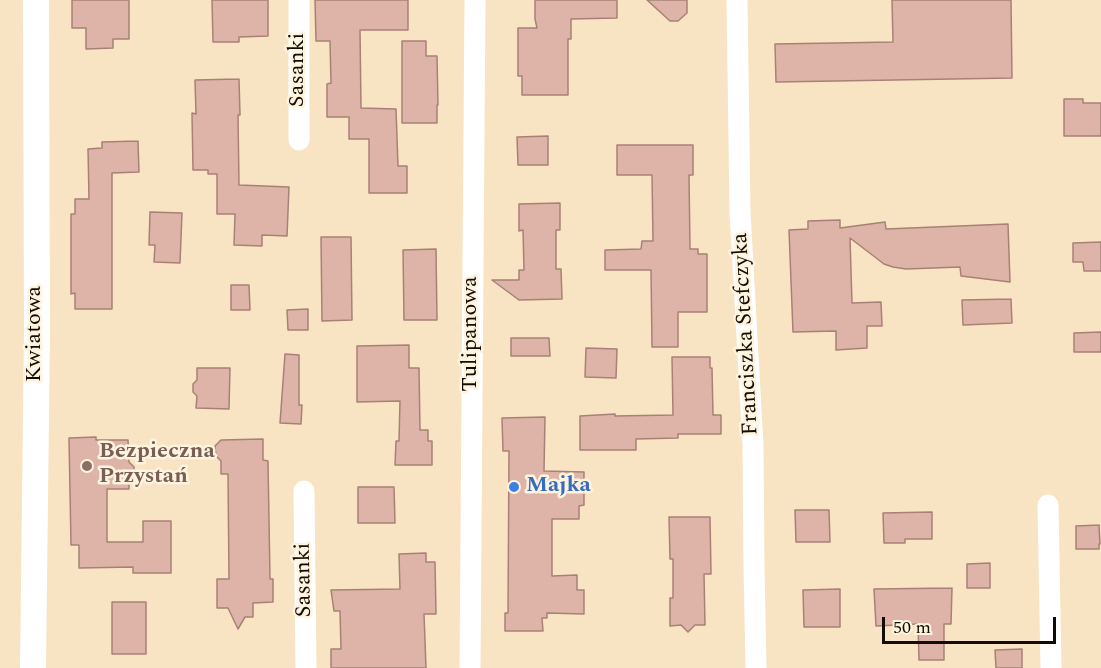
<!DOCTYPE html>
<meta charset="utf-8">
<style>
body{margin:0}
#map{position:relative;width:1101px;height:668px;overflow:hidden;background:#f8e4c2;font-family:Spectral,serif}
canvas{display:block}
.scale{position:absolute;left:882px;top:617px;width:174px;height:27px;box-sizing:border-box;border:3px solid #120c02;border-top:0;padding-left:8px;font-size:18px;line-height:21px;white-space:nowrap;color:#120c02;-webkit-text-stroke:4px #fef3de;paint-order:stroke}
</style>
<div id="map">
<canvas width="1101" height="668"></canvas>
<div class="scale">50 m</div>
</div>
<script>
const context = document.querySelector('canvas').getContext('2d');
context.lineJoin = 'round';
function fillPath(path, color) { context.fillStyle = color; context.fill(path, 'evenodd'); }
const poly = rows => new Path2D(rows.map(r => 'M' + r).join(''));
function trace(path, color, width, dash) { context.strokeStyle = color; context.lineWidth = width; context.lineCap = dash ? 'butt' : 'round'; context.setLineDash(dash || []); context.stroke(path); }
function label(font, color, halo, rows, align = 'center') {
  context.font = font + ' Spectral,serif'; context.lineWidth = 5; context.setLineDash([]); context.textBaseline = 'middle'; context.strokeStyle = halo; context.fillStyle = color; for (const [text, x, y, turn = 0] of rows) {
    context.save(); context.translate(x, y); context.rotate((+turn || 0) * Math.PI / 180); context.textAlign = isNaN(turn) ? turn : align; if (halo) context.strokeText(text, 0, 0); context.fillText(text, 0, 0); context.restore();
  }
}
const building = poly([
 [72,0,129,0,129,39,113,39,113,48,86,49,86,28,72,28,72,0],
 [212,0,268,0,268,36,239,37,239,42,213,42,212,0],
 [315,0,408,0,408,30,360,30,361,108,396,109,398,166,407,166,407,193,369,193,369,139,349,139,349,117,327,117,327,84,331,83,330,41,316,41,315,0],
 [535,0,617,0,617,18,571,19,571,39,568,39,568,95,522,95,522,76,518,76,518,28,537,28,535,19,535,0],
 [647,0,687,0,687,13,678,21,670,21,647,0],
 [892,0,1011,0,1012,78,776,82,775,44,893,42,892,0],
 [402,41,426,41,426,56,437,56,438,105,437,105,437,123,402,123,402,41],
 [239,79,240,115,238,115,239,185,289,187,287,236,262,235,262,246,234,245,235,214,217,214,217,174,208,174,208,170,193,170,192,113,196,114,195,80,239,79],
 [1064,99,1083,99,1083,103,1101,103,1101,136,1064,136,1064,99],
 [548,136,548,165,518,165,517,137,548,136],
 [138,141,139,172,112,173,112,309,75,309,75,293,71,294,71,214,75,214,75,199,89,199,88,149,102,148,102,142,138,141],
 [617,145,693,145,693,175,689,175,690,249,698,249,698,254,707,254,707,312,678,312,678,347,652,347,651,270,605,270,605,250,641,249,642,241,653,241,652,175,617,175,617,145],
 [560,203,560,230,556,230,556,269,561,269,562,299,519,300,492,280,519,280,519,270,524,270,523,230,519,231,519,204,560,203],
 [150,212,182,213,180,263,154,262,155,245,149,245,150,212],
 [840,220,840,228,885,222,886,229,1008,224,1010,282,961,276,960,267,906,269,893,267,884,264,850,238,852,303,881,302,882,326,867,326,867,348,836,350,836,331,793,332,789,230,808,229,808,221,840,220],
 [321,237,351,237,352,320,322,321,321,237],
 [1101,242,1101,271,1084,271,1083,262,1073,262,1073,243,1101,242],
 [436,249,437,320,404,320,403,250,436,249],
 [231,285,249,285,250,310,231,310,231,285],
 [1011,299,1012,323,963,325,962,300,1011,299],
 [308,309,308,330,288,330,287,310,308,309],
 [1101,332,1101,352,1074,352,1074,333,1101,332],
 [511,338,549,338,550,356,511,356,511,338],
 [409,345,409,368,419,368,420,430,428,430,428,441,432,441,432,465,395,465,396,441,399,441,400,401,357,402,357,346,409,345],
 [586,348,617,349,616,378,585,377,586,348],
 [285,354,299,355,299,405,302,405,301,424,280,423,285,354],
 [672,357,710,357,710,368,712,368,713,415,721,415,721,434,678,434,678,438,636,439,636,450,580,450,580,416,615,414,615,416,673,415,672,357],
 [197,368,230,368,229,409,196,408,197,396,193,392,193,384,197,380,197,368],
 [545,417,544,471,584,472,584,505,579,506,579,519,552,519,552,576,577,575,577,590,584,590,584,614,547,613,547,618,542,618,543,631,505,631,505,613,508,613,509,451,503,451,502,418,545,417],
 [96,437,96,440,128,440,129,462,134,467,134,476,129,481,129,489,107,489,107,542,143,542,143,521,171,521,171,573,133,573,133,567,79,568,79,545,71,545,69,438,96,437],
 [263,439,263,460,268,461,270,579,273,579,273,602,253,603,253,617,245,617,238,629,228,608,217,608,217,579,229,579,228,474,221,474,221,461,216,456,215,446,221,440,263,439],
 [358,487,394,487,395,523,358,523,358,487],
 [795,510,829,510,830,542,796,542,795,510],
 [932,512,932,539,905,539,905,543,884,543,883,513,932,512],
 [669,517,710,517,711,574,704,574,705,625,695,625,688,632,681,625,670,626,670,598,673,598,673,559,670,559,669,517],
 [1099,525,1100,544,1099,544,1099,549,1076,549,1076,526,1099,525],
 [426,553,426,562,435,562,436,614,424,614,426,668,331,668,331,649,341,649,340,611,334,611,331,590,400,589,399,554,426,553],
 [990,563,990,588,967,588,967,564,990,563],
 [952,588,951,624,944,624,944,660,919,660,918,624,876,626,874,589,952,588],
 [840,589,840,627,804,627,803,590,840,589],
 [112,602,146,602,146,654,112,654,112,602],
 [1022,649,1022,668,996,668,995,650,1022,649]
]);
fillPath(building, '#dfb4a8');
trace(building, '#a78177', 1.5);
trace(poly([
 [737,0,740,212,753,445,754,566,756,668],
 [299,140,299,0],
 [304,491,306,668],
 [1048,505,1051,668],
 [470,668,475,0]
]), '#fff', 21);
trace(poly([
 [33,668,37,331,36,0]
]), '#fff', 26);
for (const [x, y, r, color] of [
 [87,466,6,"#8d6e63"],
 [514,487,6,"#3f7fe0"]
]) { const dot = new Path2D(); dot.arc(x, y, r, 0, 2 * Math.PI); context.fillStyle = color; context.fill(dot); trace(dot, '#fef3de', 2); }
label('22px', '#120c02', '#fef3de', [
 ["Sasanki",299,70,-90],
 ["Kwiatowa",36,334,-90],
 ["Tulipanowa",472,334,-90],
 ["Franciszka Stefczyka",747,334,-93],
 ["Sasanki",305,580,-91]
]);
label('bold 22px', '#785e54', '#fef3de', [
 ["Bezpieczna",99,453],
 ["Przystań",99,478]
], 'left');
label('bold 22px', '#366cbe', '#fef3de', [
 ["Majka",526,487]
], 'left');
</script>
